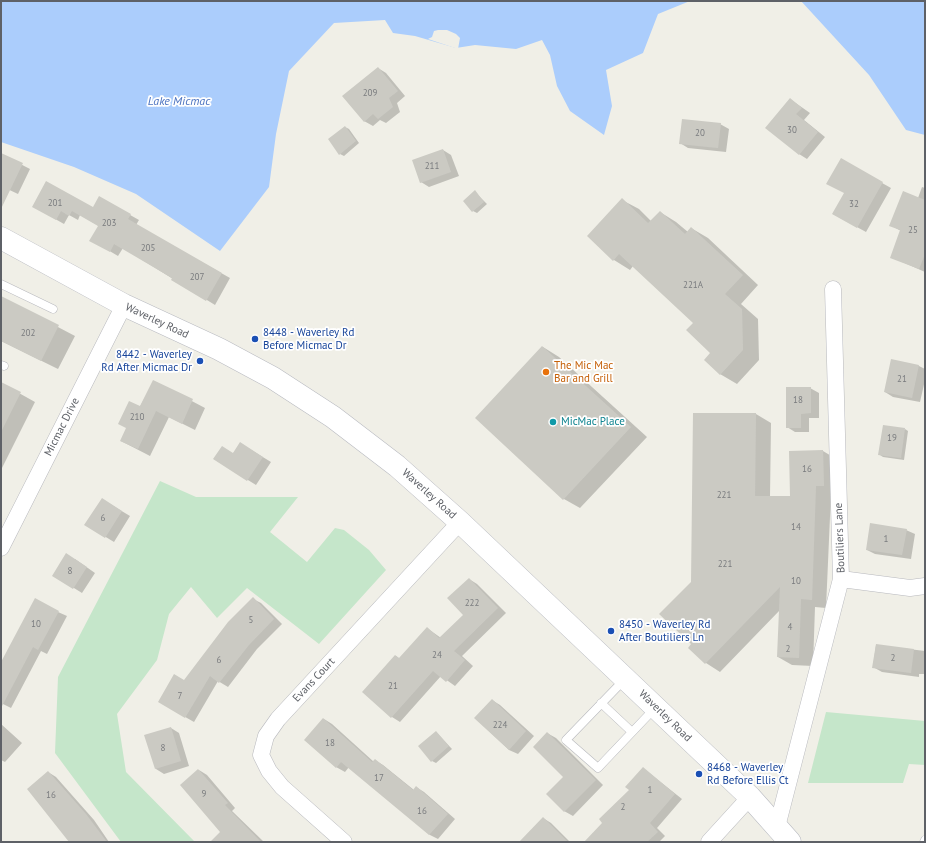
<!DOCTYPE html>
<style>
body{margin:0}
#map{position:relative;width:926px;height:843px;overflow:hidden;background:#f0efe7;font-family:"PT Sans",sans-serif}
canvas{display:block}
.frame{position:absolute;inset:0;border:2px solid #5e6167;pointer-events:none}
</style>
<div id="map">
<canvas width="926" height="843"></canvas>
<div class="frame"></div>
</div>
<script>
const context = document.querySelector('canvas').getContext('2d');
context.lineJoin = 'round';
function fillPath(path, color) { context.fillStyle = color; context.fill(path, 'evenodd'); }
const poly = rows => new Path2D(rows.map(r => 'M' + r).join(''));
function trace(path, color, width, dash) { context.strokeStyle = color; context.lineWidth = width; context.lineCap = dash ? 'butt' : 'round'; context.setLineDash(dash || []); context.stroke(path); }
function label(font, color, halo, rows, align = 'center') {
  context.font = font + ' "PT Sans",sans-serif'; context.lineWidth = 3.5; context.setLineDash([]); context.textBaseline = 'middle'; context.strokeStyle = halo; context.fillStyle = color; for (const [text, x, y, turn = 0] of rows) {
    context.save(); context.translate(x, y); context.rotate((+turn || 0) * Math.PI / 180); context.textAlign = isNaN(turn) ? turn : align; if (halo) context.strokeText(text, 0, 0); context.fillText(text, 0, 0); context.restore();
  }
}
fillPath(poly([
 [160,481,196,497,298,497,270,532,307,562,335,528,344,530,369,550,386,570,319,644,247,588,217,618,191,587,169,614,157,660,117,714,126,772,195,842,121,842,55,753,58,677],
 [826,712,925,721,925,765,909,764,903,783,808,783]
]), '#c5e6ca');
fillPath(poly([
 [1,1,690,1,658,14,643,53,606,70,612,106,604,135,570,111,557,86,550,55,542,40,516,49,475,45,456,48,415,36,393,33,385,20,334,23,289,71,276,134,269,187,220,251,136,194,74,167,1,142],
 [801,1,925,1,925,135,906,130,869,75]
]), '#abcdfc');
fillPath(poly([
 [438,30,447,30,456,34,460,38,458,49,428,39,432,37,434,31]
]), '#f0efe7');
fillPath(poly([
 [378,68,386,73,405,96,397,103,400,112,386,123,380,120,373,126,364,121],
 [790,99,810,113,804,120,825,137,807,159,799,154],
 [720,124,729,129,726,152,688,148,680,143],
 [345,127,349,129,359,143,344,156,340,154],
 [443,150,451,155,459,176,429,187,421,182],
 [1,154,30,169,18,194,1,186],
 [841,160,891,188,866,232,833,214,845,193],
 [922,187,925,188,925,272,891,257,901,231,890,225,918,198],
 [475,192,487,204,477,213,473,211],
 [100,198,139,220,136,225,230,278,215,305,123,248,118,256,91,240,99,226,80,215,78,220,69,215,64,224,34,207,94,208],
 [622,200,639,209,651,221,660,212,676,222,688,232,691,228,708,238,758,285,741,304,758,319,759,360,737,384,720,374,712,353,694,323,633,266,630,270,614,260,588,236],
 [1,297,75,336,58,369,1,341],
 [543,347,559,357,647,437,580,508,564,499],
 [892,360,919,366,925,369,925,380,920,402,893,397,885,392],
 [154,381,205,408,195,430,169,417,150,456,121,441],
 [1,383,35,402,1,470],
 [810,388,819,393,819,418,809,418,809,432,795,432,787,427],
 [694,414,756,414,771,423,770,497,791,497,790,452,823,451,838,460,838,494,831,494,826,608,815,607,813,666,792,665,778,657,780,610,720,672,706,663,689,648,693,644],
 [905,429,908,431,904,460,883,457,880,455],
 [248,448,271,462,256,485,214,459],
 [110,504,130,516,114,542,86,525],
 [906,530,915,534,911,559,875,554,867,550],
 [75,559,95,573,82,593,53,575],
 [469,579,477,584,506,613,462,656,473,666,455,686,441,676,400,722,392,717,396,656,400,659,427,628,441,638,464,615],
 [253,599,261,603,282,624,257,649,228,687,218,681,194,722,159,702,185,682],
 [58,612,67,616,47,654,41,651,11,708,1,703,1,661,2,662],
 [876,645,925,651,925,674,919,674,919,677,882,672,873,667],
 [492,700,500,705,534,736,518,754,509,750,475,718],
 [324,719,332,724,374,762,375,760,383,765,414,790,416,787,424,792,455,819,438,839,430,835,349,767,345,772,336,767],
 [1,724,22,743,5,762,1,760],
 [171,728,179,733,189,766,164,774,156,769,146,735],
 [436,732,452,749,436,763,432,761],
 [547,733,556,738,603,785,573,816,564,811,564,777],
 [643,768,682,799,657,828,665,836,659,842,585,842,604,823,630,790],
 [199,770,207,775,235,808,232,811,264,842,220,842,221,832],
 [48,772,56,777,94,820,109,842,71,842],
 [543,818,551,823,570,842,520,842]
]), '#0003');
fillPath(poly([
 [378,67,398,91,389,98,393,107,378,119,373,114,364,122,342,96],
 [790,98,802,108,796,114,818,132,799,155,765,128],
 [682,119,721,123,718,148,679,144],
 [345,126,356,141,339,155,328,139],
 [443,149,451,172,420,183,412,160],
 [1,153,23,163,1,209],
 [841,158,883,182,857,228,832,214,844,193,826,184],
 [46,181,93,207,99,196,131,214,128,219,222,273,206,301,171,280,172,278,114,244,110,252,89,241,98,226,72,211,69,216,61,211,56,220,32,207],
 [475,190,484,202,472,212,463,201],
 [903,191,925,200,925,254,919,269,890,258,900,230,889,226],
 [622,198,648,223,660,211,685,234,691,227,743,275,725,294,742,309,743,350,720,375,704,360,710,353,686,330,693,323,619,254,613,261,587,236],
 [1,296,59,325,41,361,1,341],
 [542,346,631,427,563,500,475,418],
 [891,359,919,365,912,398,884,392],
 [153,380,193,399,182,424,156,411,138,449,120,441,126,428,118,424,129,401,140,406],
 [1,382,21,392,1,432],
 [786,387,811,387,811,413,801,414,801,428,786,428],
 [693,413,756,413,755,496,790,496,789,451,823,450,824,486,816,486,812,600,801,599,799,658,777,657,780,587,705,664,688,648,691,644,659,614,691,582],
 [883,425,905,428,901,458,878,455],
 [240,442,263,457,247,481,213,459,222,446,233,453],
 [102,498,122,511,105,538,84,525],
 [870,523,907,529,902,555,866,550],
 [66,553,87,567,73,589,52,576],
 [469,578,498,608,454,651,465,660,446,682,433,671,391,718,362,692,395,655,399,658,427,627,439,638,463,615,447,598],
 [253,597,274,619,249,645,219,683,210,676,185,718,158,702,174,674,184,680,228,622],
 [35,598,59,611,38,650,33,647,1,708,1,662],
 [876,644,914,649,911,673,872,668],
 [492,699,526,731,509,750,474,718],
 [323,718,372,762,375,759,413,790,416,786,448,814,429,835,341,762,336,768,304,740],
 [171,727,181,761,155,769,144,735],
 [436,731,449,746,431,762,418,746],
 [547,732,596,780,564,812,546,794,563,777,533,747],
 [643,767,675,794,650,823,658,832,647,842,584,842,602,823,599,819,629,790,625,787],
 [198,769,228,803,225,805,261,842,210,842,220,832,180,785],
 [48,771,86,814,107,842,69,842,27,789],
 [543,817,568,842,519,842]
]), '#cbcac3');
const service = poly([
 [1,284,53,309],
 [1,365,4,366],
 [625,679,566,740,598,768,655,708],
 [601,703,632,732],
 [924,842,925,840]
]);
const minor = poly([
 [1,548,124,305],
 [841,579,910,588,925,586],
 [777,827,841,579,833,289],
 [344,842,282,787,269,771,261,755,266,736,278,719,460,522],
 [709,842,750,797]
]);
const secondary = poly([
 [1,238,124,305,219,349,273,378,333,417,397,466,460,522,750,797,790,842]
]);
trace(service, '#b7b8bd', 9);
trace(minor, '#b7b8bd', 17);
trace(secondary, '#b8bac0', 23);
trace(service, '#fff', 8);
trace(minor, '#fff', 16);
trace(secondary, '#fff', 22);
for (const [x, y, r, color] of [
 [255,339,4,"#1a4fb4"],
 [200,361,4,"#1a4fb4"],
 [546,372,4,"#e8710a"],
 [553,422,4,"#0f9aa8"],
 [611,631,4,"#1a4fb4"],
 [699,774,4,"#1a4fb4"]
]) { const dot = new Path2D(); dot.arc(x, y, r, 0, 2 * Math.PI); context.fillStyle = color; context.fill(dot); trace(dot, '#fff', 1.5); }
label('9px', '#797b7e', null, [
 ["209",370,93],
 ["30",792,130],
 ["20",700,133],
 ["211",432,166],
 ["201",55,203],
 ["32",854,204],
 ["203",109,223],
 ["25",913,230],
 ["205",148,248],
 ["207",197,277],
 ["221A",693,285],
 ["202",28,333],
 ["21",902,379],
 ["18",798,400],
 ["210",137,417],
 ["19",892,438],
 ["16",807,469],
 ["221",724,495],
 ["6",103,518],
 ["14",796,527],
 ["1",886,539],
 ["221",725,564],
 ["8",70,571],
 ["10",796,581],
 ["222",472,603],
 ["5",251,620],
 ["10",36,624],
 ["4",790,627],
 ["2",788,649],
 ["24",437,655],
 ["2",893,658],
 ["6",219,660],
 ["21",393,686],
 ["7",180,696],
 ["224",500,725],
 ["18",330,743],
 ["8",163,748],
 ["17",379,778],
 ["1",650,790],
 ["9",204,794],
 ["16",51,795],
 ["2",623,807],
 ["16",422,811]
]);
label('11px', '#5e6167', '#fff', [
 ["Waverley Road",157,321,25],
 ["Micmac Drive",62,427,-63],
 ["Waverley Road",429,494,42],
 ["Boutiliers Lane",840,538,-92],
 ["Evans Court",314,680,-47],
 ["Waverley Road",665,716,44]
]);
label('11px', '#164399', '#fff', [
 ["8448 - Waverley Rd",263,333],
 ["Before Micmac Dr",263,346],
 ["8442 - Waverley",192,355,"right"],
 ["Rd After Micmac Dr",192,368,"right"],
 ["8450 - Waverley Rd",619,625],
 ["After Boutiliers Ln",619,638],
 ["8468 - Waverley",707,768],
 ["Rd Before Ellis Ct",707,781]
], 'left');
label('11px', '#c56008', '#fff', [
 ["The Mic Mac",554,366],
 ["Bar and Grill",554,379]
], 'left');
label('11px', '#0d838f', '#fff', [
 ["MicMac Place",561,422]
], 'left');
label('italic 12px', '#4d74c0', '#fff', [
 ["Lake Micmac",179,102]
]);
</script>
